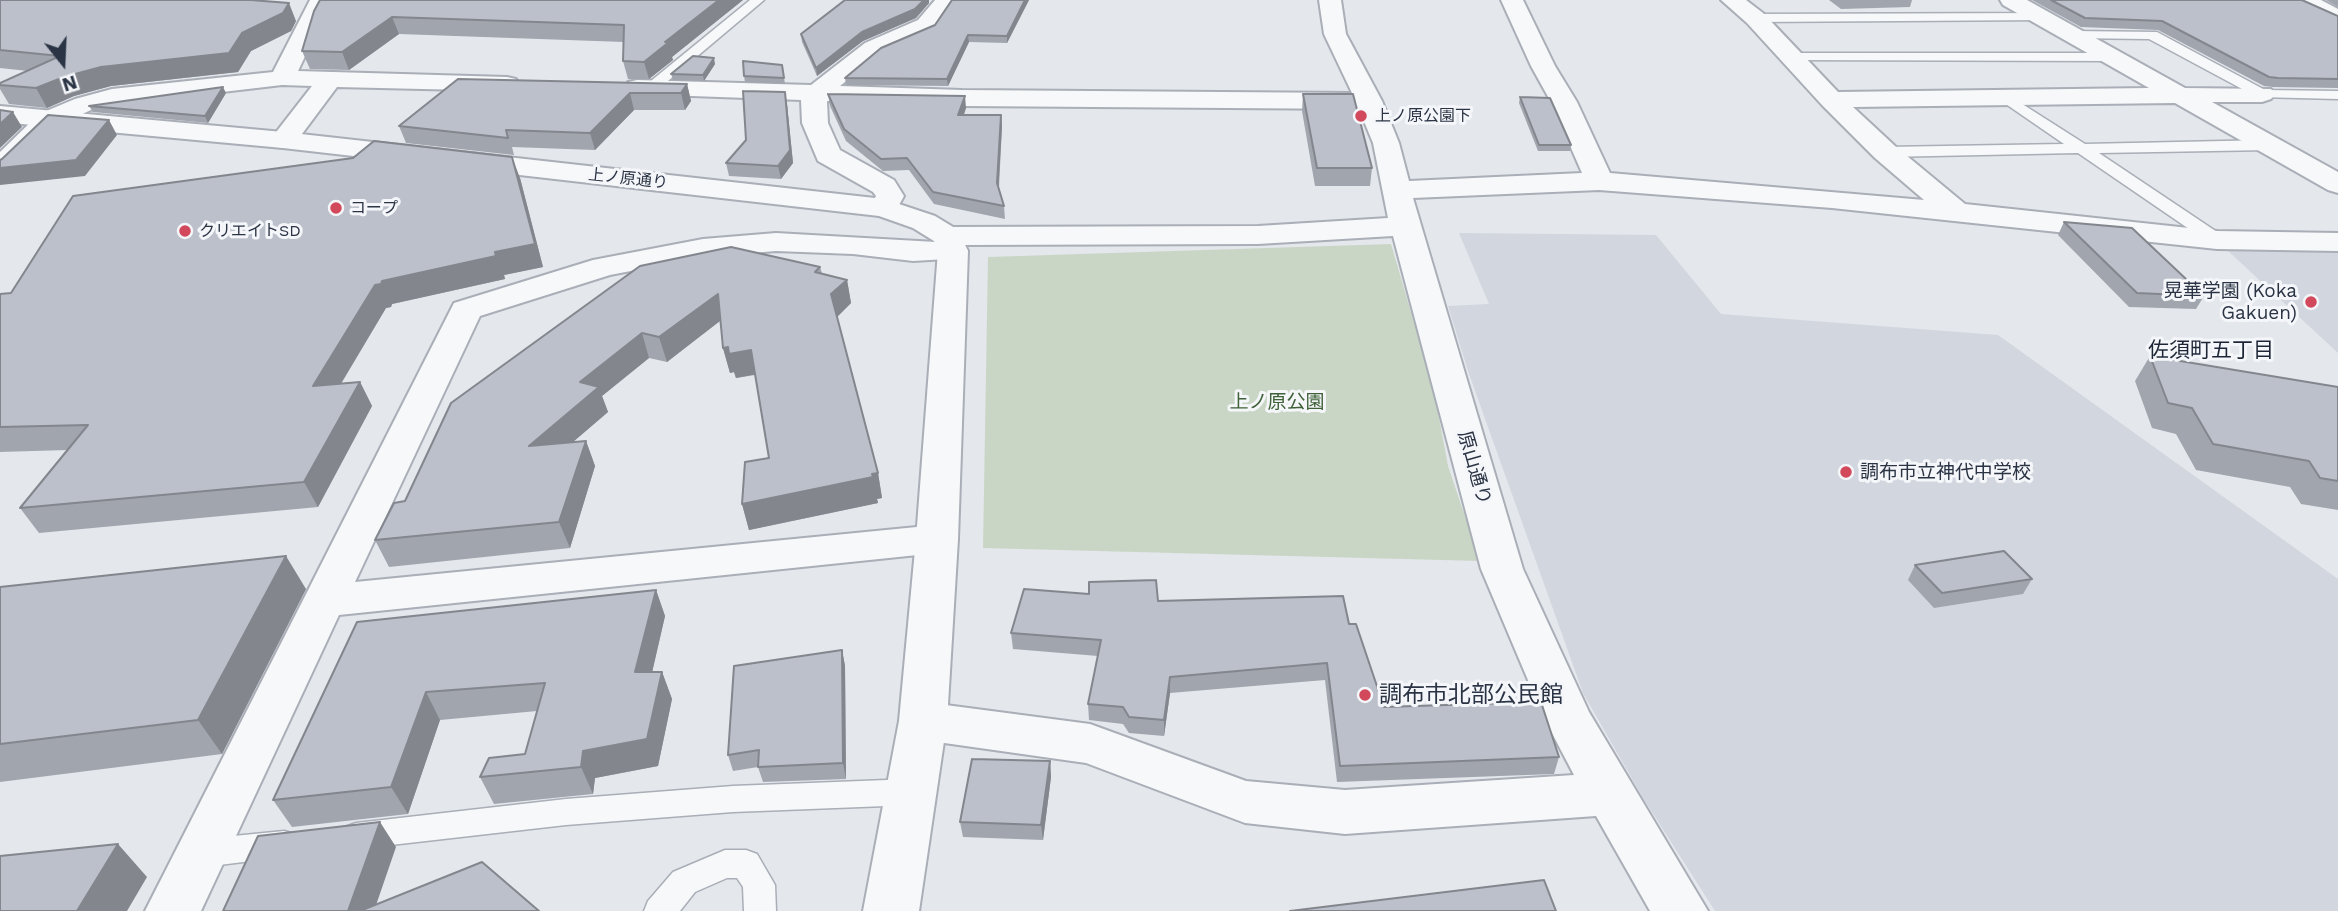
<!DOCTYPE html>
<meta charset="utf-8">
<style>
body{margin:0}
#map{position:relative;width:2338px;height:911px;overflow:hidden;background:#e4e7ec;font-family:"Work Sans",sans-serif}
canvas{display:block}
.north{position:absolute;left:28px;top:28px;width:70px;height:70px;-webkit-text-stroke:5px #f4f6f9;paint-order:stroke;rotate:162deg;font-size:19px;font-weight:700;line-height:28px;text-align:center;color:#2b3445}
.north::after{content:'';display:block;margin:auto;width:24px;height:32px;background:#2b3445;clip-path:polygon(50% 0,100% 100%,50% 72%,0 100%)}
</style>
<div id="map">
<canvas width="2338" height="911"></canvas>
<div class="north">N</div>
</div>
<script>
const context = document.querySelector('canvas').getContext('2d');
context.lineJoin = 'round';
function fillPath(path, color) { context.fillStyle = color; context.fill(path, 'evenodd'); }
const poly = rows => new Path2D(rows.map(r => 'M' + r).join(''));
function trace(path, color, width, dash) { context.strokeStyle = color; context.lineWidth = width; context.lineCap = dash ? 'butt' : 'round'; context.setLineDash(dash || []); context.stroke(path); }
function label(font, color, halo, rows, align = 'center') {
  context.font = font + ' "Work Sans","Noto Sans JP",sans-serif'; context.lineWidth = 6; context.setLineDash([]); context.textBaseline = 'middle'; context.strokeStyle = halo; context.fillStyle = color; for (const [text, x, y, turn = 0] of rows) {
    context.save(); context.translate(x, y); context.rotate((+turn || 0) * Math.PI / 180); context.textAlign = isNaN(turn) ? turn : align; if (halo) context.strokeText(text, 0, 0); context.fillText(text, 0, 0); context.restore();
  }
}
fillPath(poly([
 [1459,233,1656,235,1721,314,1998,335,2338,579,2338,911,1715,911,1643,798,1583,693,1468,371,1448,306,1489,304],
 [2227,250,2338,252,2338,353]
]), '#d2d6de');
fillPath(poly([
 [1391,244,1434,391,1448,466,1480,561,983,548,988,257]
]), '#c9d6c5');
const service = poly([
 [750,0,764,0,656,91,646,91,644,88,646,85,750,0],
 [2041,13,2046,14,2046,20,1755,22,1748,18,1755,14,2041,13],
 [2074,31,2157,32,2265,90,2338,91,2338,99,2257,97,2149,39,2069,38,2069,32,2074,31],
 [1793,53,2112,53,2119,57,2112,61,1788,60,1786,57,1793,53],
 [2005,93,2085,144,2269,140,2277,145,2269,150,2099,153,2223,236,2226,240,2217,245,2211,244,2078,153,1885,157,1877,152,1885,147,2064,144,2000,100,1998,97,2005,93],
 [912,779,923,783,927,792,923,801,912,805,733,812,566,825,356,849,345,845,340,836,345,827,356,823,566,799,733,786,912,779],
 [284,831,295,834,300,844,295,854,284,857,203,867,192,863,187,853,192,843,203,839,284,831],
 [725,850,746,850,757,854,775,885,776,911,744,911,743,887,737,878,727,878,695,892,680,911,644,911,648,901,673,872,725,850]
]);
const minor = poly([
 [310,0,332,0,298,71,507,77,516,79,519,84,516,89,507,91,337,87,293,146,283,148,273,146,270,140,312,86,282,85,112,105,93,109,57,126,10,173,0,175,0,152,39,114,75,99,112,89,273,72,310,0],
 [935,0,957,0,934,30,881,53,840,86,962,90,1352,93,1324,34,1319,0,1341,0,1346,34,1382,101,1399,143,1409,181,1582,173,1551,102,1531,66,1501,0,1523,0,1555,66,1577,102,1610,173,1924,200,1875,158,1822,105,1747,23,1721,0,1746,0,1763,13,1838,92,2149,88,2003,5,2000,0,2027,0,2185,88,2271,89,2275,94,2271,99,2262,102,2212,102,2338,172,2338,193,2328,190,2175,103,1853,107,1895,146,1965,204,2217,231,2338,233,2338,251,2217,249,1832,208,1599,190,1413,198,1523,569,1589,712,1708,911,1650,911,1596,816,1345,834,1245,823,1086,763,923,740,906,734,899,721,906,708,923,702,1090,724,1246,781,1345,790,1574,775,1544,718,1481,569,1393,236,1258,244,964,245,968,251,964,258,913,261,853,254,776,251,703,257,610,275,480,316,355,582,937,525,952,529,958,539,952,549,937,553,339,615,201,911,145,911,454,303,593,260,703,239,776,233,936,242,932,236,936,230,947,227,1258,226,1388,218,1373,143,1359,109,962,106,827,101,828,123,840,150,894,180,904,196,894,214,884,217,874,214,869,208,876,196,873,192,818,161,802,123,801,100,637,94,628,92,625,87,628,82,637,80,811,85,865,43,918,20,935,0],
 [2293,0,2321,0,2338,9,2338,25,2296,5,2293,0]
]);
const tertiary = poly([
 [0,106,283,132,884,199,935,216,958,230,968,251,958,539,947,721,919,911,863,911,899,721,916,539,938,251,934,241,913,228,879,216,283,148,0,122,0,106]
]);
trace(service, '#a9aeb7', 3);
trace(minor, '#a9aeb7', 4);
trace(tertiary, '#a9aeb7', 4);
fillPath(service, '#f7f8fa');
fillPath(minor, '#f7f8fa');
fillPath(tertiary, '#f7f8fa');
fillPath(poly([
 [0,0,296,21,291,31,251,51,238,72,111,86,74,96,47,108,9,104,0,89,0,83,28,71,0,68],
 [320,0,743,0,672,57,673,60,649,79,628,79,623,61,624,42,399,34,349,70,310,69,302,51],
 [845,0,929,0,929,3,916,18,863,41,817,76,802,42,801,34],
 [952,0,1029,0,1007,43,969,42,948,86,846,85,845,78,935,25],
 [1829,0,1912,0,1910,7,1841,9],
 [2032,0,2302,0,2338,16,2338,88,2273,87,2264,86,2158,30,2081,27],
 [2326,0,2338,0,2338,7],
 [715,64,704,81,673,80,671,74],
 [782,65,785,84,745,82,744,76],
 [687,84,691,101,685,110,634,110,595,150,512,147,514,155,406,143,399,126],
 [226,93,208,123,93,112,89,106],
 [828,94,966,108,964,115,1001,115,1002,126,999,188,1004,206,1005,219,934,204,909,170,883,171,846,141,830,106],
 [1303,94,1372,168,1370,186,1315,186,1302,111],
 [1520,97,1571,145,1570,151,1538,151,1519,103],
 [787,104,793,163,781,179,729,176,726,163],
 [520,178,543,267,504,275,505,279,392,304,391,307,386,308,341,384,360,382,372,406,318,507,39,533,20,508,67,450,0,452,0,294,11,293],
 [2064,222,2204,296,2196,309,2129,307,2058,235],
 [820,267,822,273,847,280,851,303,837,317,878,473,882,498,877,499,878,503,749,530,742,504,769,458,755,375,736,378,734,372,730,373,723,348,720,320,667,362,649,358,602,396,608,412,573,442,586,441,595,466,570,548,389,567,375,540,405,501,451,403],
 [2150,356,2338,387,2338,510,2301,504,2290,487,2196,470,2176,434,2152,428,2135,381],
 [1915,565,2032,579,2023,594,1934,608,1908,580],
 [0,587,306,589,222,754,0,782],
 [656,590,665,616,652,672,662,672,672,699,658,766,595,778,593,794,494,804,480,777,525,754,537,711,440,720,408,814,292,827,273,800,357,622],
 [1158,601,1349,624,1384,707,1559,757,1554,774,1337,782,1325,680,1170,693,1164,736,1129,733,1123,724,1089,720,1088,704,1098,656,1013,649,1011,633],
 [842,650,845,666,846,779,763,782,758,767,733,771,728,755],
 [1050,761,1051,777,1043,840,963,837,960,822]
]), '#a1a5ae');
fillPath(poly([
 [719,0,743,0,672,57,673,60,649,79,644,62,665,42],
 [924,0,929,0,929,3,916,18,863,41,817,76,816,68,862,32],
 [1025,0,1029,0,1007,43,1007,36],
 [289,3,296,21,291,31,251,51,238,72,111,86,74,96,47,108,36,88,64,77],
 [392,17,399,34,349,70,342,52],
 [968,35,969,42,948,86,947,79],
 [714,58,715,64,704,81,703,75],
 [687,84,691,101,685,110,681,93],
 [223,87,226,93,208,123,205,116],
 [785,92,787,104,793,163,781,179,778,166],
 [630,93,634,110,595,150,590,133],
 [965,96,966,108,959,127,958,115],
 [13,112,22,127,0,148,0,124],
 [1001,115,1002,126,998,195,997,183],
 [109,120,117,135,85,176,0,185,0,168],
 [512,157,520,178,543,267,504,275,505,279,392,304,391,307,386,308,325,410,313,386,375,285,382,281,495,252],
 [847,280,851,303,836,318,831,294],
 [718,294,724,318,667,362,659,337],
 [642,333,649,358,602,396,608,412,539,471,529,446,580,382],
 [728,347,751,350,757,374,736,378,734,372,730,373,723,348],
 [360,382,372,406,318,507,304,482],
 [586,441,595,466,570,548,559,522],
 [878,473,882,498,877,499,878,503,749,530,742,504],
 [286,556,306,589,222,754,198,720],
 [656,590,665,616,646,699,635,672],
 [842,650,845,666,846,779,843,763],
 [662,672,672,699,658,766,595,778,593,794,581,767,583,751],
 [1170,677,1170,693,1164,736,1164,720],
 [426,692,440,720,408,814,391,787],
 [1050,761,1051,777,1043,840,1041,825],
 [380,822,396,847,374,911,348,911],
 [118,844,147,877,127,911,77,911]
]), '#83868d');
const building = poly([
 [0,0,251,0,289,3,283,13,242,33,229,53,101,67,64,77,36,88,0,85,0,83,60,56,0,50,0,0],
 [320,0,719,0,665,42,669,42,644,62,623,61,624,25,392,17,342,52,302,51,314,11,320,0],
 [845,0,924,0,915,9,862,32,816,68,801,34,845,0],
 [952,0,1025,0,1007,36,968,35,947,79,845,78,881,48,935,25,952,0],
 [2051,0,2302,0,2338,16,2338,79,2278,78,2269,77,2162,21,2085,18,2051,0],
 [693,56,714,58,703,75,671,74,693,56],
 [743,61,782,65,784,78,744,76,743,61],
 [458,79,687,84,681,93,630,93,590,133,506,130,508,138,399,126,458,79],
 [223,87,205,116,89,106,223,87],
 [743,91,785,92,790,150,778,166,726,163,746,140,743,91],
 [828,94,965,96,958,115,1001,115,997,183,1004,206,933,192,907,158,881,159,844,129,828,94],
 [1303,94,1353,94,1372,168,1317,168,1303,94],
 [1520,97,1550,98,1571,145,1539,145,1520,97],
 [0,110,13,112,0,124,0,110],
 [48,115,109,120,76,160,0,168,0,160,2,159,48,115],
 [374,141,512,157,535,244,495,252,496,256,382,281,381,284,375,285,313,386,360,382,304,482,20,508,88,425,0,427,0,294,11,293,73,196,353,158,374,141],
 [2064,222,2132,228,2204,296,2137,293,2064,222],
 [731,247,820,267,815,272,847,280,831,294,878,473,872,474,873,477,742,504,745,462,769,458,751,350,729,354,728,347,723,348,718,294,659,337,642,333,580,382,599,387,529,446,586,441,559,522,375,540,394,503,405,501,451,403,640,266,731,247],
 [2150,356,2338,387,2338,481,2320,478,2309,461,2213,444,2192,408,2168,403,2150,356],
 [2004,551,2032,579,1942,593,1915,565,2004,551],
 [286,556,198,720,0,744,0,587,286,556],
 [1156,580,1158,601,1343,596,1349,624,1356,624,1384,707,1541,702,1559,757,1340,766,1327,663,1170,677,1164,720,1129,717,1123,707,1088,704,1101,640,1011,633,1024,589,1089,594,1089,582,1156,580],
 [656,590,635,672,662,672,647,739,583,751,581,767,480,777,489,758,525,754,545,683,426,692,391,787,273,800,357,622,656,590],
 [842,650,843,763,758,767,759,750,728,755,734,666,842,650],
 [972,759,1050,761,1041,825,960,822,972,759],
 [380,822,348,911,223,911,258,836,380,822],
 [118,844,77,911,0,911,0,856,118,844],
 [482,862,539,911,360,911,482,862],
 [1544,880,1556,911,1290,911,1544,880]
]);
fillPath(building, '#bbc0ca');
trace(building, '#83868d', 2);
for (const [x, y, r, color] of [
 [1361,116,7,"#d1495b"],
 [336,208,7,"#d1495b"],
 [185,231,7,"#d1495b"],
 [2311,302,7,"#d1495b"],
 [1846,472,7,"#d1495b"],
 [1365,695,7,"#d1495b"]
]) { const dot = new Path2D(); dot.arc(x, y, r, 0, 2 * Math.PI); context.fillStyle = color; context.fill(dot); trace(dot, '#f4f6f9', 2.5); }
label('16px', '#2b3445', '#f4f6f9', [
 ["上ノ原公園下",1375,116],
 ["コープ",350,208],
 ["クリエイトSD",199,231]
], 'left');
label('16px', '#2b3445', '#f4f6f9', [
 ["上ノ原通り",628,179,6]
]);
label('19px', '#2b3445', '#f4f6f9', [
 ["晃華学園 (Koka",2297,291],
 ["Gakuen)",2297,313],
 ["調布市立神代中学校",1860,472,"left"]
], 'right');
label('19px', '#3f6138', '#f4f6f9', [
 ["上ノ原公園",1277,402]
]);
label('19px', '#2b3445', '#f4f6f9', [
 ["原山通り",1474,468,74]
]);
label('21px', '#1d2536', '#f4f6f9', [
 ["佐須町五丁目",2211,351]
]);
label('23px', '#2b3445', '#f4f6f9', [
 ["調布市北部公民館",1379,695]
], 'left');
</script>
